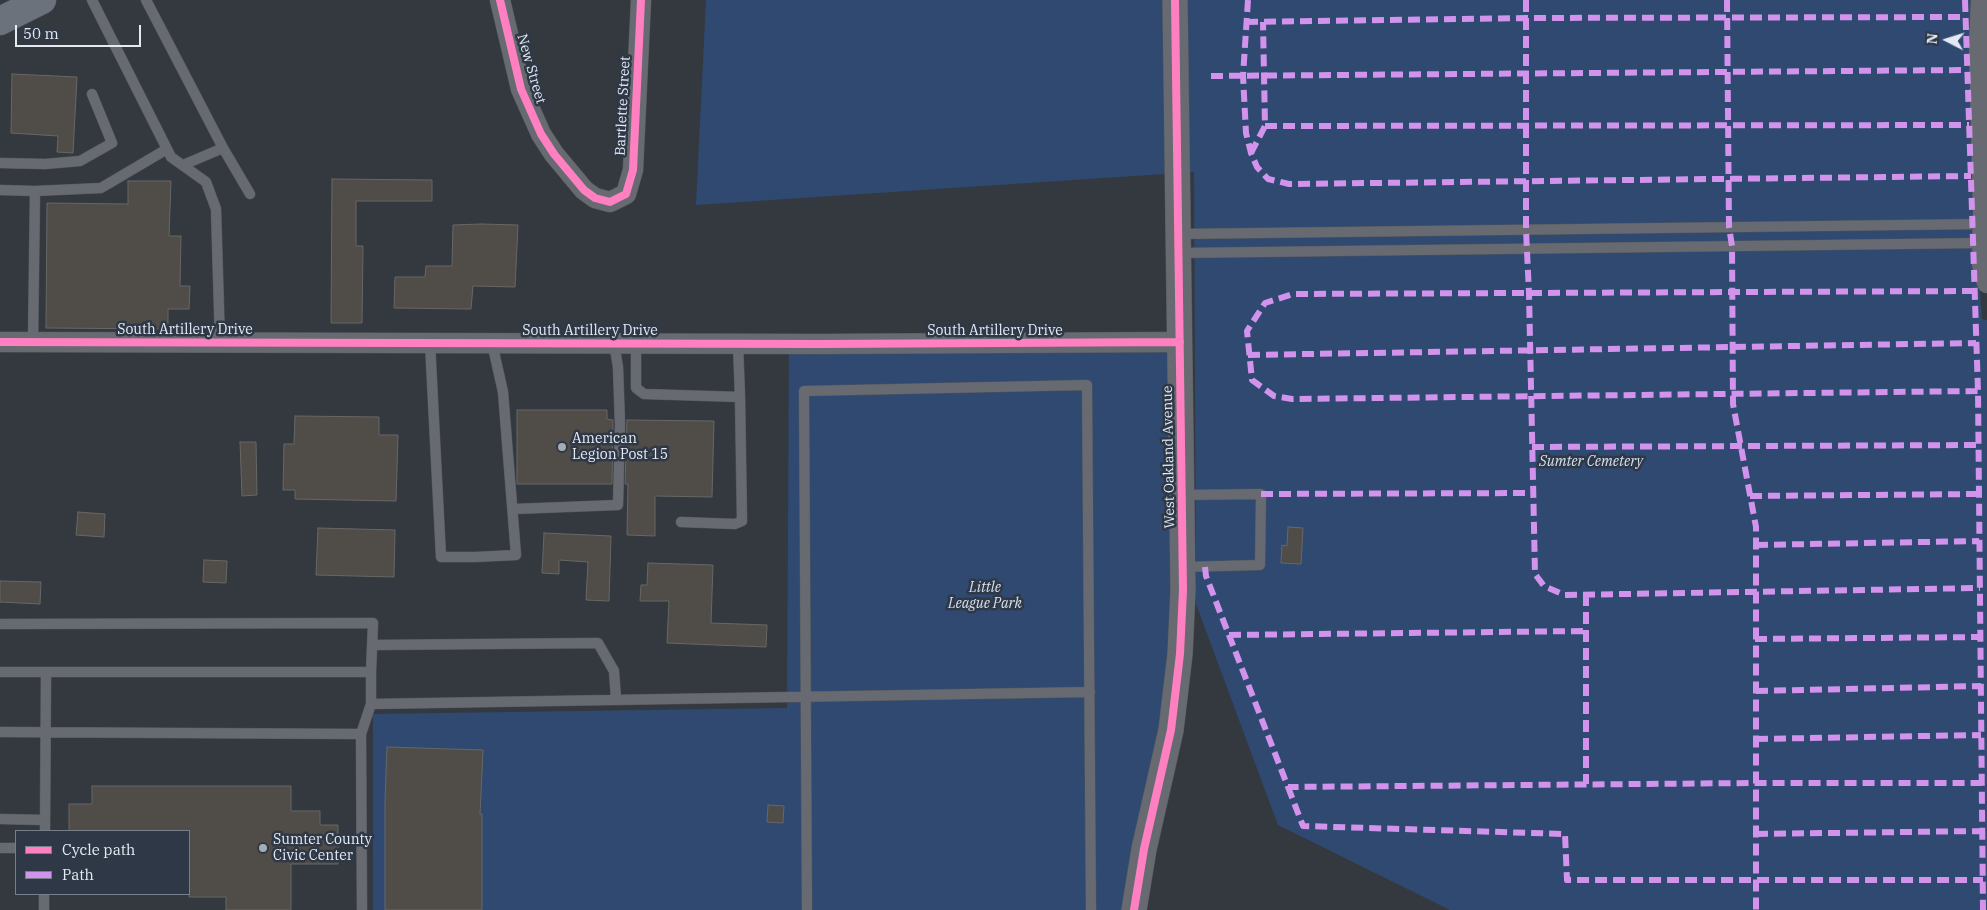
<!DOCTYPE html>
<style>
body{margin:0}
#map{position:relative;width:1987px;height:910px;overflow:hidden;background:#343940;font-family:"IBM Plex Serif",serif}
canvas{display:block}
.legend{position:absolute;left:15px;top:830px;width:175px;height:65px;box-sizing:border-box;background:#2e3846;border:1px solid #777f8b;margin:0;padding:6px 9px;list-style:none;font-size:15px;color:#e4eaf3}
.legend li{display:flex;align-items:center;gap:10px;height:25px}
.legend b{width:25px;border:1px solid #777f8b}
.north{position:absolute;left:1922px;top:15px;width:50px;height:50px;-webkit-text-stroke:4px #2e3846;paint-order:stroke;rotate:275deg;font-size:14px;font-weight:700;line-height:20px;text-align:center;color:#e4eaf3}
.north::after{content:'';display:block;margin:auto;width:18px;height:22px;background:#e4eaf3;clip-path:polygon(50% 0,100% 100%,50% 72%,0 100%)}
.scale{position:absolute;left:15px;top:25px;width:126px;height:22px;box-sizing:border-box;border:2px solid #e4eaf3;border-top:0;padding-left:6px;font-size:15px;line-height:18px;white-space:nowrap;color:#e4eaf3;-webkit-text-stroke:4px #2e3846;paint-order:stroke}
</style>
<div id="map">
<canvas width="1987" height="910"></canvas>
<ul class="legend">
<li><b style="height:6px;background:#ff80c0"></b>Cycle path</li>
<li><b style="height:6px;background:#d193ec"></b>Path</li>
</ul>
<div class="north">N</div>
<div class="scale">50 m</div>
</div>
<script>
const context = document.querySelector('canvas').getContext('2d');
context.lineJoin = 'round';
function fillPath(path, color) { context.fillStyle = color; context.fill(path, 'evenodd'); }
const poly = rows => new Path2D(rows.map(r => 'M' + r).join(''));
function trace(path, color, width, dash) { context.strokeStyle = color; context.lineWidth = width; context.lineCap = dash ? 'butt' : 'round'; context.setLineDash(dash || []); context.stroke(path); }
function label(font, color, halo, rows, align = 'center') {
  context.font = font + ' "IBM Plex Serif",serif'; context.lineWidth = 5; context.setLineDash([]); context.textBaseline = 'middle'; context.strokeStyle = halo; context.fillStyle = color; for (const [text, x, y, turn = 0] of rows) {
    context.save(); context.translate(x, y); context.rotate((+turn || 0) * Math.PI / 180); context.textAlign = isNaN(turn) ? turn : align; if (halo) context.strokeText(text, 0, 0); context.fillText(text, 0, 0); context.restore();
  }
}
fillPath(poly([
 [706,0,1975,0,1973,195,1982,319,1987,320,1987,910,1450,910,1278,825,1196,604,1194,172,696,205],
 [1180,342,1183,590,1134,910,373,910,373,714,787,708,789,344]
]), '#304971');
const building = poly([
 [12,74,77,77,73,153,57,152,58,136,11,133,12,74],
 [332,179,432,180,432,201,356,201,356,246,363,246,362,323,331,323,332,179],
 [128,181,171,181,169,236,181,236,180,286,190,286,189,309,168,309,168,329,46,328,47,203,128,204,128,181],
 [481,224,518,225,515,287,473,286,471,309,394,308,395,277,425,277,426,266,452,266,453,225,481,224],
 [517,410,607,410,607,419,613,420,612,484,517,484,517,410],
 [295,416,379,417,379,435,398,435,396,501,295,499,295,490,283,490,284,444,294,444,295,416],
 [627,420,714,421,712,497,655,496,655,536,627,535,628,484,625,484,627,420],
 [240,442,256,442,257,495,242,496,240,442],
 [78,512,105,514,104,537,76,535,78,512],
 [1288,527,1303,528,1301,564,1281,563,1282,545,1287,546,1288,527],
 [318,528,395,530,394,577,316,575,318,528],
 [544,533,611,536,609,601,586,600,588,562,559,560,559,574,542,573,544,533],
 [204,560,227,561,226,583,203,582,204,560],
 [648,563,713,565,711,623,767,625,766,647,667,643,669,601,640,601,641,585,647,585,648,563],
 [0,581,41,582,40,604,0,602,0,581],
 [387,747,483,750,480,814,482,814,482,910,385,910,385,802,387,747],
 [92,786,291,786,291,811,320,811,320,825,338,825,338,864,291,864,291,910,226,910,226,897,189,897,189,831,69,831,69,804,92,804,92,786],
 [768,805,784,806,783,823,767,822,768,805]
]);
fillPath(building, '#504d48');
trace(building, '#676766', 1);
const service = poly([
 [92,0,171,157,206,182,216,209,220,343],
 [146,0,223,148,183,165],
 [223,148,250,194],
 [0,163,45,164,80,161,112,143,92,94],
 [0,190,35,191,101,188,167,149],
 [1179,234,1983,224],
 [1179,253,1982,243],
 [33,342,35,191],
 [430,343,441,557,475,557,516,555,503,392,492,343],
 [636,343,636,388,644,394,740,397,738,344],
 [514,509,618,505,620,425,618,367,614,343],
 [681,522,735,524,742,521,740,397],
 [1182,567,1260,565,1261,494,1183,495],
 [0,624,373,623,371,672],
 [372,645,598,643,614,671,616,699],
 [0,672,371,672,371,704,1090,692],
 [0,732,361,734],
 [0,819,45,820],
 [45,831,46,673],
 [0,848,16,848],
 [44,910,44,894],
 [362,910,361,734,371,704],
 [807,910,804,391,1087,385,1091,910]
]);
const minor = poly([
 [500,0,521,89,541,134,554,154,584,190,595,198,610,202,626,194,633,170,641,0],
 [1981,0,1979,44,1983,212,1982,264,1987,283],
 [0,342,820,344,1180,342]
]);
const tertiary = poly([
 [1134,910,1144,849,1171,730,1180,654,1183,590,1175,0]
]);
const trunk = poly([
 [0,21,42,0]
]);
trace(service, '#51555c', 11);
trace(minor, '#51555c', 21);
trace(tertiary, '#51555c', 26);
trace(trunk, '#51555c', 29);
trace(service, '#676b71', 10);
trace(minor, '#676b71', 20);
trace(tertiary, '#676b71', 25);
trace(trunk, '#6c727c', 28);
trace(poly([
 [1248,0,1243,76,1246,133,1251,153,1257,167,1268,179,1289,184,1971,176],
 [1526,0,1526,230,1529,293,1535,574,1544,586,1565,595,1980,588],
 [1727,0,1729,227,1732,246,1733,404,1756,527,1756,910],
 [1965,0,1978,391,1983,910],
 [1246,22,1526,18,1966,17],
 [1211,76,1967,70],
 [1265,126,1969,125],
 [1251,153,1265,126,1263,22],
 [1974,291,1293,294,1265,303,1247,331,1252,380,1274,396,1292,399,1978,391],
 [1248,355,1976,343],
 [1532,447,1978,445],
 [1261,494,1533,493],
 [1750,496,1979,494],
 [1756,545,1979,541],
 [1205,567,1206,576,1288,787,1756,783,1982,783],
 [1586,594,1586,784],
 [1229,635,1586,631],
 [1755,639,1980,637],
 [1756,691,1981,686],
 [1756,739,1981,735],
 [1288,787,1303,826,1565,834,1567,880,1983,880],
 [1756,834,1982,831]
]), '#d193ec', 6, [12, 6]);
trace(poly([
 [500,0,521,89,541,134,554,154,584,190,595,198,610,202,626,194,633,170,641,0],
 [0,342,820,344,1180,342],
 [1134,910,1144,849,1171,730,1180,654,1183,590,1175,0]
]), '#ff80c0', 8);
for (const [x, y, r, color] of [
 [562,447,5,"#a6acb4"],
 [263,848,5,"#a6acb4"]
]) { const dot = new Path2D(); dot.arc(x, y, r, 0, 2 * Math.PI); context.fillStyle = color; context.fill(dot); trace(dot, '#2e3846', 2); }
label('14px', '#e4eaf3', '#2e3846', [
 ["New Street",531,69,74],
 ["Bartlette Street",623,106,-87],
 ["South Artillery Drive",185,330],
 ["South Artillery Drive",590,331],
 ["South Artillery Drive",995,331],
 ["West Oakland Avenue",1169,457,-91]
]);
label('14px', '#e4eaf3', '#2e3846', [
 ["American",572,439],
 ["Legion Post 15",572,455],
 ["Sumter County",273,840],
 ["Civic Center",273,856]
], 'left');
label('italic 14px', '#d6e0f1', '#2e3846', [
 ["Sumter Cemetery",1591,462],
 ["Little",985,588],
 ["League Park",985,604]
]);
</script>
